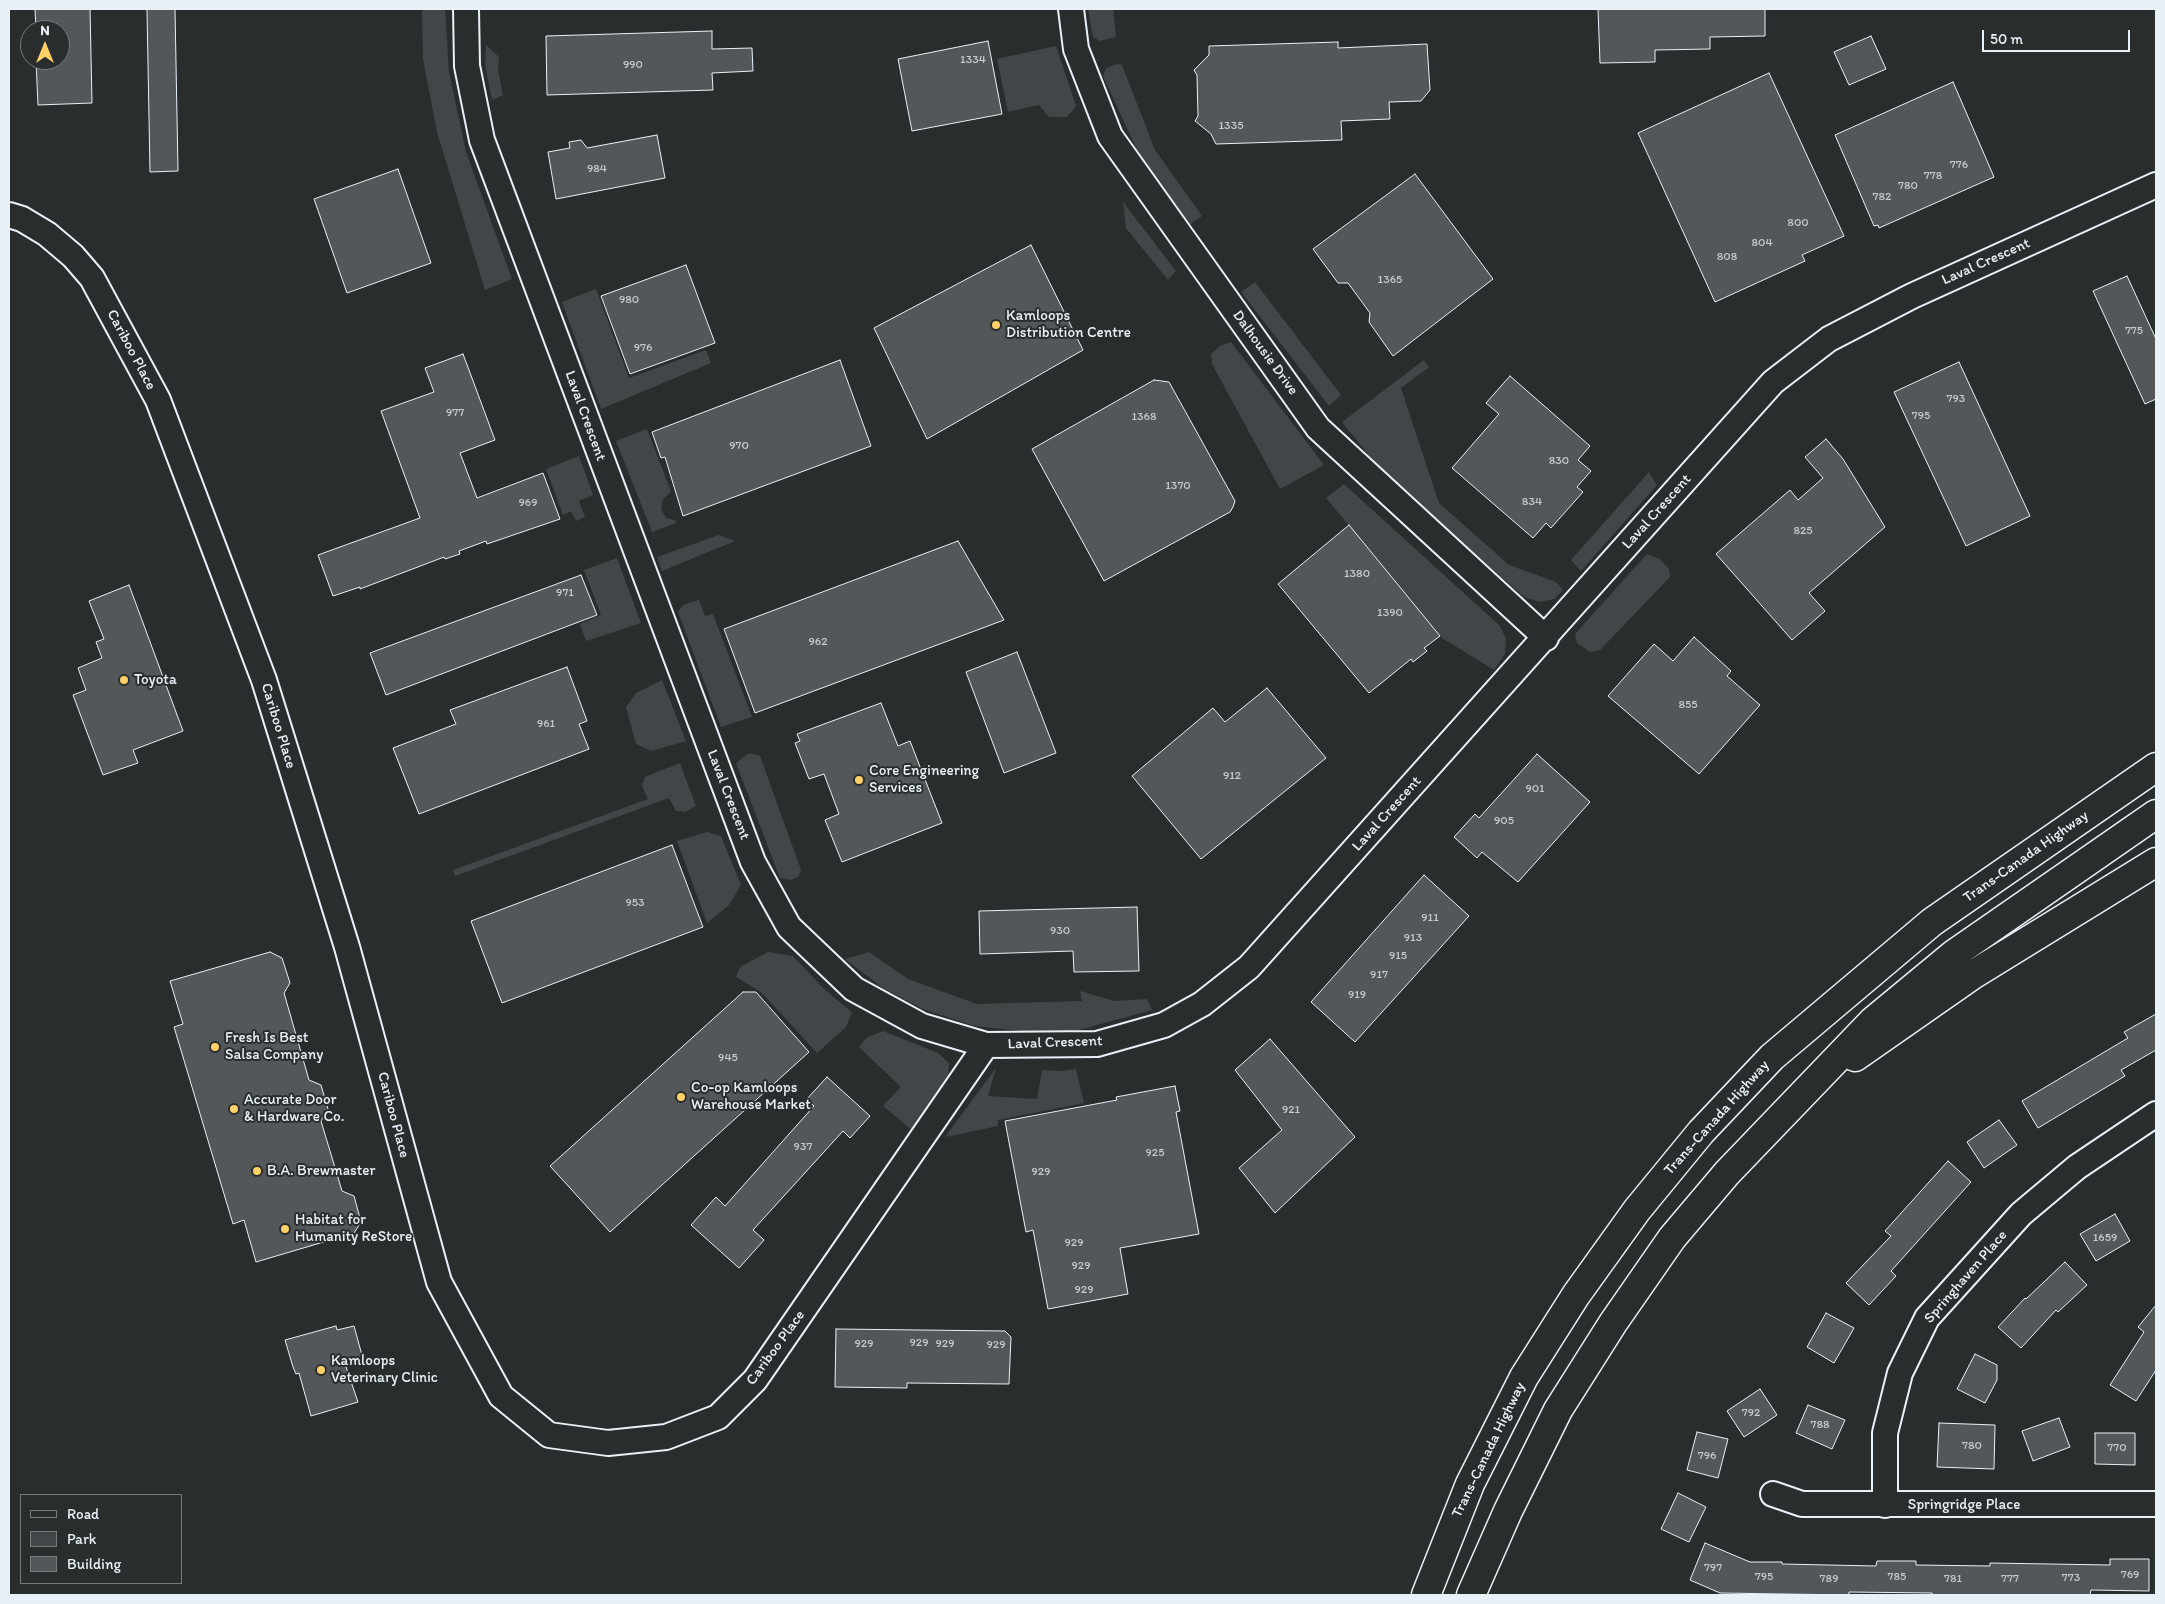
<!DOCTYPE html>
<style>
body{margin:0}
#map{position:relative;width:2165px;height:1604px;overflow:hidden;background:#2a2d2e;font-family:Itim,sans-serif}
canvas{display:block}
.frame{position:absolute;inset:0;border:10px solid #e8f1f8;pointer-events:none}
.legend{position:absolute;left:20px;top:1494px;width:162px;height:90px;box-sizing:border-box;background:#2a2d2e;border:1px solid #767b7f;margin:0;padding:6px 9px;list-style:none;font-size:15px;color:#e8f1f8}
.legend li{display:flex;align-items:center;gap:10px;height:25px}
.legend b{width:25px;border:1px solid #767b7f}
.north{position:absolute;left:20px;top:20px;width:50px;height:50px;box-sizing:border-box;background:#2a2d2e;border:1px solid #767b7f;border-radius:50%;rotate:0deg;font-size:14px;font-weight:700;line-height:20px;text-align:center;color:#e8f1f8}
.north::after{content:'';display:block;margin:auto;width:18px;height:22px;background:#ffd166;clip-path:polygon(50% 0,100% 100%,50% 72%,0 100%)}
.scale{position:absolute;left:1982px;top:30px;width:148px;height:22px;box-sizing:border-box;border:2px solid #e8f1f8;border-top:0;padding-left:6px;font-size:15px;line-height:18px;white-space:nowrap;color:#e8f1f8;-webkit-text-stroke:4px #2a2d2e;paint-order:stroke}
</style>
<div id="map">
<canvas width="2165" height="1604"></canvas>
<div class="frame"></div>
<ul class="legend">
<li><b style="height:6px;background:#2a2d2e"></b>Road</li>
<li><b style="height:14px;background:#424648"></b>Park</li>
<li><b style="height:14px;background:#535759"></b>Building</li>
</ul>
<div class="north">N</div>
<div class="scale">50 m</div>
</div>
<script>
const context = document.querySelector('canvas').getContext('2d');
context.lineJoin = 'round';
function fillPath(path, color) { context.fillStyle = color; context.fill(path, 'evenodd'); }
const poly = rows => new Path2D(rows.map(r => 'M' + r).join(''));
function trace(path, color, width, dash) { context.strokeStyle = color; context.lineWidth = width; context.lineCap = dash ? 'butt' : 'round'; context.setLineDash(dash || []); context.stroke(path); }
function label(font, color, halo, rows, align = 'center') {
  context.font = font + ' Itim,sans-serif'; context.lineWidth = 4; context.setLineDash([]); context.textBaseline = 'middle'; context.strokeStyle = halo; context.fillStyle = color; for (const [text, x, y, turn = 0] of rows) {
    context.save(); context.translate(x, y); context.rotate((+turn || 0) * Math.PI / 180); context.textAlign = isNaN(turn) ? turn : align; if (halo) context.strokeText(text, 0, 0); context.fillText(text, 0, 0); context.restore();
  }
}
fillPath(poly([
 [422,9,445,9,449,72,466,152,512,279,485,290,437,132,423,59],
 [1088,9,1113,9,1116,37,1100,41,1093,37],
 [486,45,499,57,498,71,503,95,492,100,485,65],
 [1056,46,1076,106,1067,117,1049,117,1039,105,1008,112,997,59],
 [1117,64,1122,65,1155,150,1202,216,1189,225,1141,159,1103,76,1106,68],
 [1123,202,1176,271,1168,280,1126,228],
 [1255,282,1341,395,1329,406,1241,292],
 [596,289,629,378,706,350,711,363,601,409,562,302],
 [1231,342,1324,465,1280,489,1212,364,1211,354,1220,346],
 [1424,360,1429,367,1401,388,1439,503,1509,565,1556,582,1563,590,1554,599,1540,602,1524,597,1380,469,1342,422],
 [647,429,671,492,663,499,661,509,666,518,675,520,676,523,652,532,616,441],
 [579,456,593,495,579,501,585,517,576,521,571,511,563,515,546,469],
 [1649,472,1657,485,1581,571,1571,560],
 [1344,484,1500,626,1506,639,1505,654,1494,670,1442,638,1326,498],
 [719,535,735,541,662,571,657,557],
 [1647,554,1660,559,1669,569,1670,577,1600,650,1590,652,1577,643,1575,634],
 [617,558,641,623,586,641,580,624,601,615,584,570],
 [699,600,705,616,713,614,752,717,721,727,678,612,683,605],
 [662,680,686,741,651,751,636,744,626,707,636,693],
 [749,753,760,756,801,870,798,877,790,880,780,878,736,763],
 [680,763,696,806,685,812,676,811,669,798,455,876,453,870,648,799,642,786,645,777],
 [707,832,721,836,741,885,729,905,707,923,677,841],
 [768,952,793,956,825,990,852,1012,846,1027,817,1053,761,992,736,977,740,967],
 [869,952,908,979,977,1004,1082,1001,1080,991,1115,1001,1147,999,1152,1010,1075,1031,1030,1032,975,1026,923,1009,883,988,845,959],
 [883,1031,938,1053,949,1063,948,1078,912,1130,883,1106,901,1087,859,1047,866,1038],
 [996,1068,988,1096,1037,1099,1042,1070,1061,1071,1076,1069,1084,1103,998,1120,998,1126,945,1137]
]), '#424648');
const building = poly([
 [35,9,90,9,92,103,38,105,36,60,60,60,60,30,36,30,35,9],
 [147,9,175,9,178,171,150,172,147,9],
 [1598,9,1765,9,1765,36,1710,37,1710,49,1655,50,1655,62,1600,63,1598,9],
 [712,31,712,49,752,48,753,71,712,73,713,90,547,95,546,36,712,31],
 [1871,36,1886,69,1849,85,1834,52,1871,36],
 [988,41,1002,114,912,131,898,59,988,41],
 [1338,42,1338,48,1427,44,1430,90,1421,101,1389,102,1390,119,1341,121,1342,140,1216,144,1211,134,1195,121,1198,116,1197,75,1194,70,1209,55,1209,46,1338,42],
 [1769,73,1844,236,1802,255,1805,261,1715,302,1638,133,1769,73],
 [1953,82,1994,177,1879,228,1878,225,1874,226,1835,135,1953,82],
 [657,135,665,178,556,199,548,152,570,148,569,142,581,140,587,148,657,135],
 [398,169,431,263,347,293,314,199,398,169],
 [1415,174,1493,279,1393,356,1369,322,1370,313,1348,283,1338,283,1313,249,1415,174],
 [1031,245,1083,350,927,439,874,328,1031,245],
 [686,265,715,343,630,374,601,296,686,265],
 [2127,276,2156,339,2156,399,2145,404,2093,291,2127,276],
 [463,354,495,440,460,453,477,498,543,473,560,519,487,544,486,541,459,551,460,554,445,559,444,557,360,589,360,587,333,596,318,555,420,518,381,411,434,392,425,368,463,354],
 [840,360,871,446,683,516,665,457,661,458,652,432,840,360],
 [1959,362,2030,516,1966,546,1894,392,1959,362],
 [1510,376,1590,446,1578,460,1591,471,1577,487,1583,492,1551,528,1546,523,1533,538,1452,468,1499,414,1486,403,1510,376],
 [1154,380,1169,382,1235,501,1233,507,1230,512,1104,581,1032,449,1154,380],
 [1826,439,1843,459,1885,527,1809,593,1825,611,1792,640,1716,554,1790,490,1798,500,1823,478,1805,457,1826,439],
 [1349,525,1440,636,1424,648,1427,651,1413,662,1411,659,1369,693,1278,584,1349,525],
 [958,541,1004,620,755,713,724,629,958,541],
 [581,575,597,615,386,695,370,653,581,575],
 [129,585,183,731,133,750,138,763,103,775,73,695,86,690,78,668,102,658,96,642,104,639,89,601,129,585],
 [1694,637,1731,671,1727,676,1760,705,1699,774,1608,696,1654,644,1673,661,1694,637],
 [1017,652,1056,753,1004,773,966,672,1017,652],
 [567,667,587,721,579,724,589,749,419,814,393,748,456,724,450,710,567,667],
 [1267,688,1326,758,1201,859,1132,776,1213,708,1225,722,1267,688],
 [881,703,898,746,910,741,942,823,842,862,825,820,839,814,824,774,809,779,795,743,800,741,797,734,881,703],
 [1537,754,1590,802,1518,882,1482,852,1477,858,1454,837,1475,814,1479,818,1537,754],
 [672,845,703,927,502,1003,471,921,672,845],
 [1424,875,1469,916,1355,1042,1311,1002,1424,875],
 [1137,907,1139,971,1074,972,1073,951,980,954,979,911,1137,907],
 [270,952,282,958,290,983,284,993,309,1080,321,1085,328,1109,321,1121,342,1191,354,1196,361,1222,354,1233,256,1262,244,1220,233,1224,174,1027,183,1024,170,981,270,952],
 [743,992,756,992,809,1052,610,1232,550,1166,743,992],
 [2156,1014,2156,1050,2121,1070,2125,1076,2038,1128,2022,1101,2128,1038,2124,1032,2156,1014],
 [1270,1039,1355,1137,1275,1213,1239,1168,1282,1130,1235,1070,1270,1039],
 [827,1077,870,1116,850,1138,843,1131,753,1230,764,1240,739,1268,691,1225,716,1197,725,1206,814,1106,806,1100,827,1077],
 [1175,1086,1180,1111,1176,1112,1199,1234,1120,1248,1128,1294,1048,1309,1033,1230,1026,1232,1005,1121,1117,1100,1116,1097,1175,1086],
 [1999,1120,2017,1145,1984,1168,1967,1142,1999,1120],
 [1948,1161,1971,1182,1891,1271,1896,1276,1869,1305,1846,1283,1891,1236,1885,1231,1948,1161],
 [2115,1214,2130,1241,2096,1261,2080,1234,2115,1214],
 [2065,1262,2087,1285,2058,1312,2056,1310,2021,1348,1998,1327,2025,1298,2026,1299,2065,1262],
 [2156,1305,2156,1370,2136,1401,2110,1385,2144,1332,2138,1327,2156,1305],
 [1826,1313,1854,1328,1834,1363,1807,1347,1826,1313],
 [336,1326,337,1330,354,1326,363,1359,345,1364,358,1402,311,1416,299,1373,296,1374,293,1367,285,1340,336,1326],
 [836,1329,1005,1331,1011,1337,1009,1384,907,1383,907,1388,835,1387,836,1329],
 [1975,1354,1997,1365,1997,1380,1985,1403,1957,1389,1975,1354],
 [1760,1389,1777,1415,1744,1437,1727,1411,1760,1389],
 [1808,1405,1845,1420,1832,1449,1796,1433,1808,1405],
 [2059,1418,2070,1447,2033,1461,2022,1431,2059,1418],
 [1939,1423,1995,1425,1994,1469,1937,1467,1939,1423],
 [1697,1432,1728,1439,1718,1478,1687,1470,1697,1432],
 [2095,1433,2135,1433,2135,1465,2095,1464,2095,1433],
 [1678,1493,1706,1507,1689,1542,1661,1529,1678,1493],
 [1705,1543,1750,1562,1782,1562,1782,1564,1876,1566,1877,1561,1916,1561,1916,1565,1990,1566,1990,1563,2110,1565,2110,1559,2149,1559,2149,1591,2091,1590,2090,1595,1932,1595,1932,1593,1849,1592,1849,1595,1720,1593,1690,1580,1705,1543]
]);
fillPath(building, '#535759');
trace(building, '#e8f1f8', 1);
const minor = poly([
 [466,9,467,66,482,140,753,862,789,927,854,989,922,1026,986,1045,1097,1044,1164,1025,1202,1004,1249,967,1773,382,1829,339,1912,296,2156,185],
 [1071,9,1076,49,1110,136,1318,428,1546,638],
 [9,215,22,219,47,234,73,256,92,278,158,400,264,680,347,947,439,1282,501,1396,549,1435,608,1443,666,1437,718,1417,755,1380,986,1045],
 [1773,1494,1802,1504,2156,1504],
 [1885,1505,1885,1433,1900,1373,1927,1318,2021,1214,2077,1167,2156,1114]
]);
const motorway = poly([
 [1855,1057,1974,974,2156,862],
 [1426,1595,1470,1484,1524,1377,1576,1295,1637,1210,1701,1132,1772,1057,1932,922,2156,767],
 [1471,1595,1508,1511,1558,1410,1613,1323,1672,1238,1727,1173,1873,1021,1954,954,2156,814]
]);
trace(minor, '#e8f1f8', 28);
trace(motorway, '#e8f1f8', 31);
trace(minor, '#2a2d2e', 24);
trace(motorway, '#2a2d2e', 28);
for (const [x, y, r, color] of [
 [996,325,5,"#ffd166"],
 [124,680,5,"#ffd166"],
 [859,780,5,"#ffd166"],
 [215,1047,5,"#ffd166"],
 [681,1097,5,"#ffd166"],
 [234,1109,5,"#ffd166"],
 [257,1171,5,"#ffd166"],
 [285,1229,5,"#ffd166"],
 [321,1370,5,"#ffd166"]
]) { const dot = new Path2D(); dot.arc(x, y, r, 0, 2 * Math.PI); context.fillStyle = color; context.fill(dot); trace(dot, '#2a2d2e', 2); }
label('12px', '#c3cad0', null, [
 ["1334",973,60],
 ["990",633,65],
 ["1335",1231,126],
 ["776",1959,165],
 ["984",597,169],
 ["778",1933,176],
 ["780",1908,186],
 ["782",1882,197],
 ["800",1798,223],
 ["804",1762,243],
 ["808",1727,257],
 ["1365",1390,280],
 ["980",629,300],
 ["775",2134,331],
 ["976",643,348],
 ["793",1956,399],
 ["977",455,413],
 ["795",1921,416],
 ["1368",1144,417],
 ["970",739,446],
 ["830",1559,461],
 ["1370",1178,486],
 ["834",1532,502],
 ["969",528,503],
 ["825",1803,531],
 ["1380",1357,574],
 ["971",565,593],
 ["1390",1390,613],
 ["962",818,642],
 ["855",1688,705],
 ["961",546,724],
 ["912",1232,776],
 ["901",1535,789],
 ["905",1504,821],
 ["953",635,903],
 ["911",1430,918],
 ["930",1060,931],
 ["913",1413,938],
 ["915",1398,956],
 ["917",1379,975],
 ["919",1357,995],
 ["945",728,1058],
 ["921",1291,1110],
 ["937",803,1147],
 ["925",1155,1153],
 ["929",1041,1172],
 ["1659",2105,1238],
 ["929",1074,1243],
 ["929",1081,1266],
 ["929",1084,1290],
 ["929",919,1343],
 ["929",864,1344],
 ["929",945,1344],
 ["929",996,1345],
 ["792",1751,1413],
 ["788",1820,1425],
 ["780",1972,1446],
 ["770",2117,1448],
 ["796",1707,1456],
 ["797",1713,1568],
 ["769",2130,1575],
 ["795",1764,1577],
 ["785",1897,1577],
 ["773",2071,1578],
 ["789",1829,1579],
 ["781",1953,1579],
 ["777",2010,1579]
]);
label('15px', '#e8f1f8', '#2a2d2e', [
 ["Laval Crescent",1986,262,-24],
 ["Cariboo Place",131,350,62],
 ["Dalhousie Drive",1265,353,54],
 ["Laval Crescent",585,416,70],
 ["Laval Crescent",1657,512,-48],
 ["Cariboo Place",278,726,73],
 ["Laval Crescent",728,795,69],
 ["Laval Crescent",1387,814,-48],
 ["Trans-Canada Highway",2026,857,-35],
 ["Laval Crescent",1055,1043,-2],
 ["Cariboo Place",393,1115,75],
 ["Trans-Canada Highway",1717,1118,-48],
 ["Springhaven Place",1966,1277,-49],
 ["Cariboo Place",776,1348,-54],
 ["Trans-Canada Highway",1489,1450,-64],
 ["Springridge Place",1964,1505]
]);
label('15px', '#e8f1f8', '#2a2d2e', [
 ["Kamloops",1006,316],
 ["Distribution Centre",1006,333],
 ["Toyota",134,680],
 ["Core Engineering",869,771],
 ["Services",869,788],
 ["Fresh Is Best",225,1038],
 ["Salsa Company",225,1055],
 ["Co-op Kamloops",691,1088],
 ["Warehouse Market",691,1105],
 ["Accurate Door",244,1100],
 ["& Hardware Co.",244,1117],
 ["B.A. Brewmaster",267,1171],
 ["Habitat for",295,1220],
 ["Humanity ReStore",295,1237],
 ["Kamloops",331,1361],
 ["Veterinary Clinic",331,1378]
], 'left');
</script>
